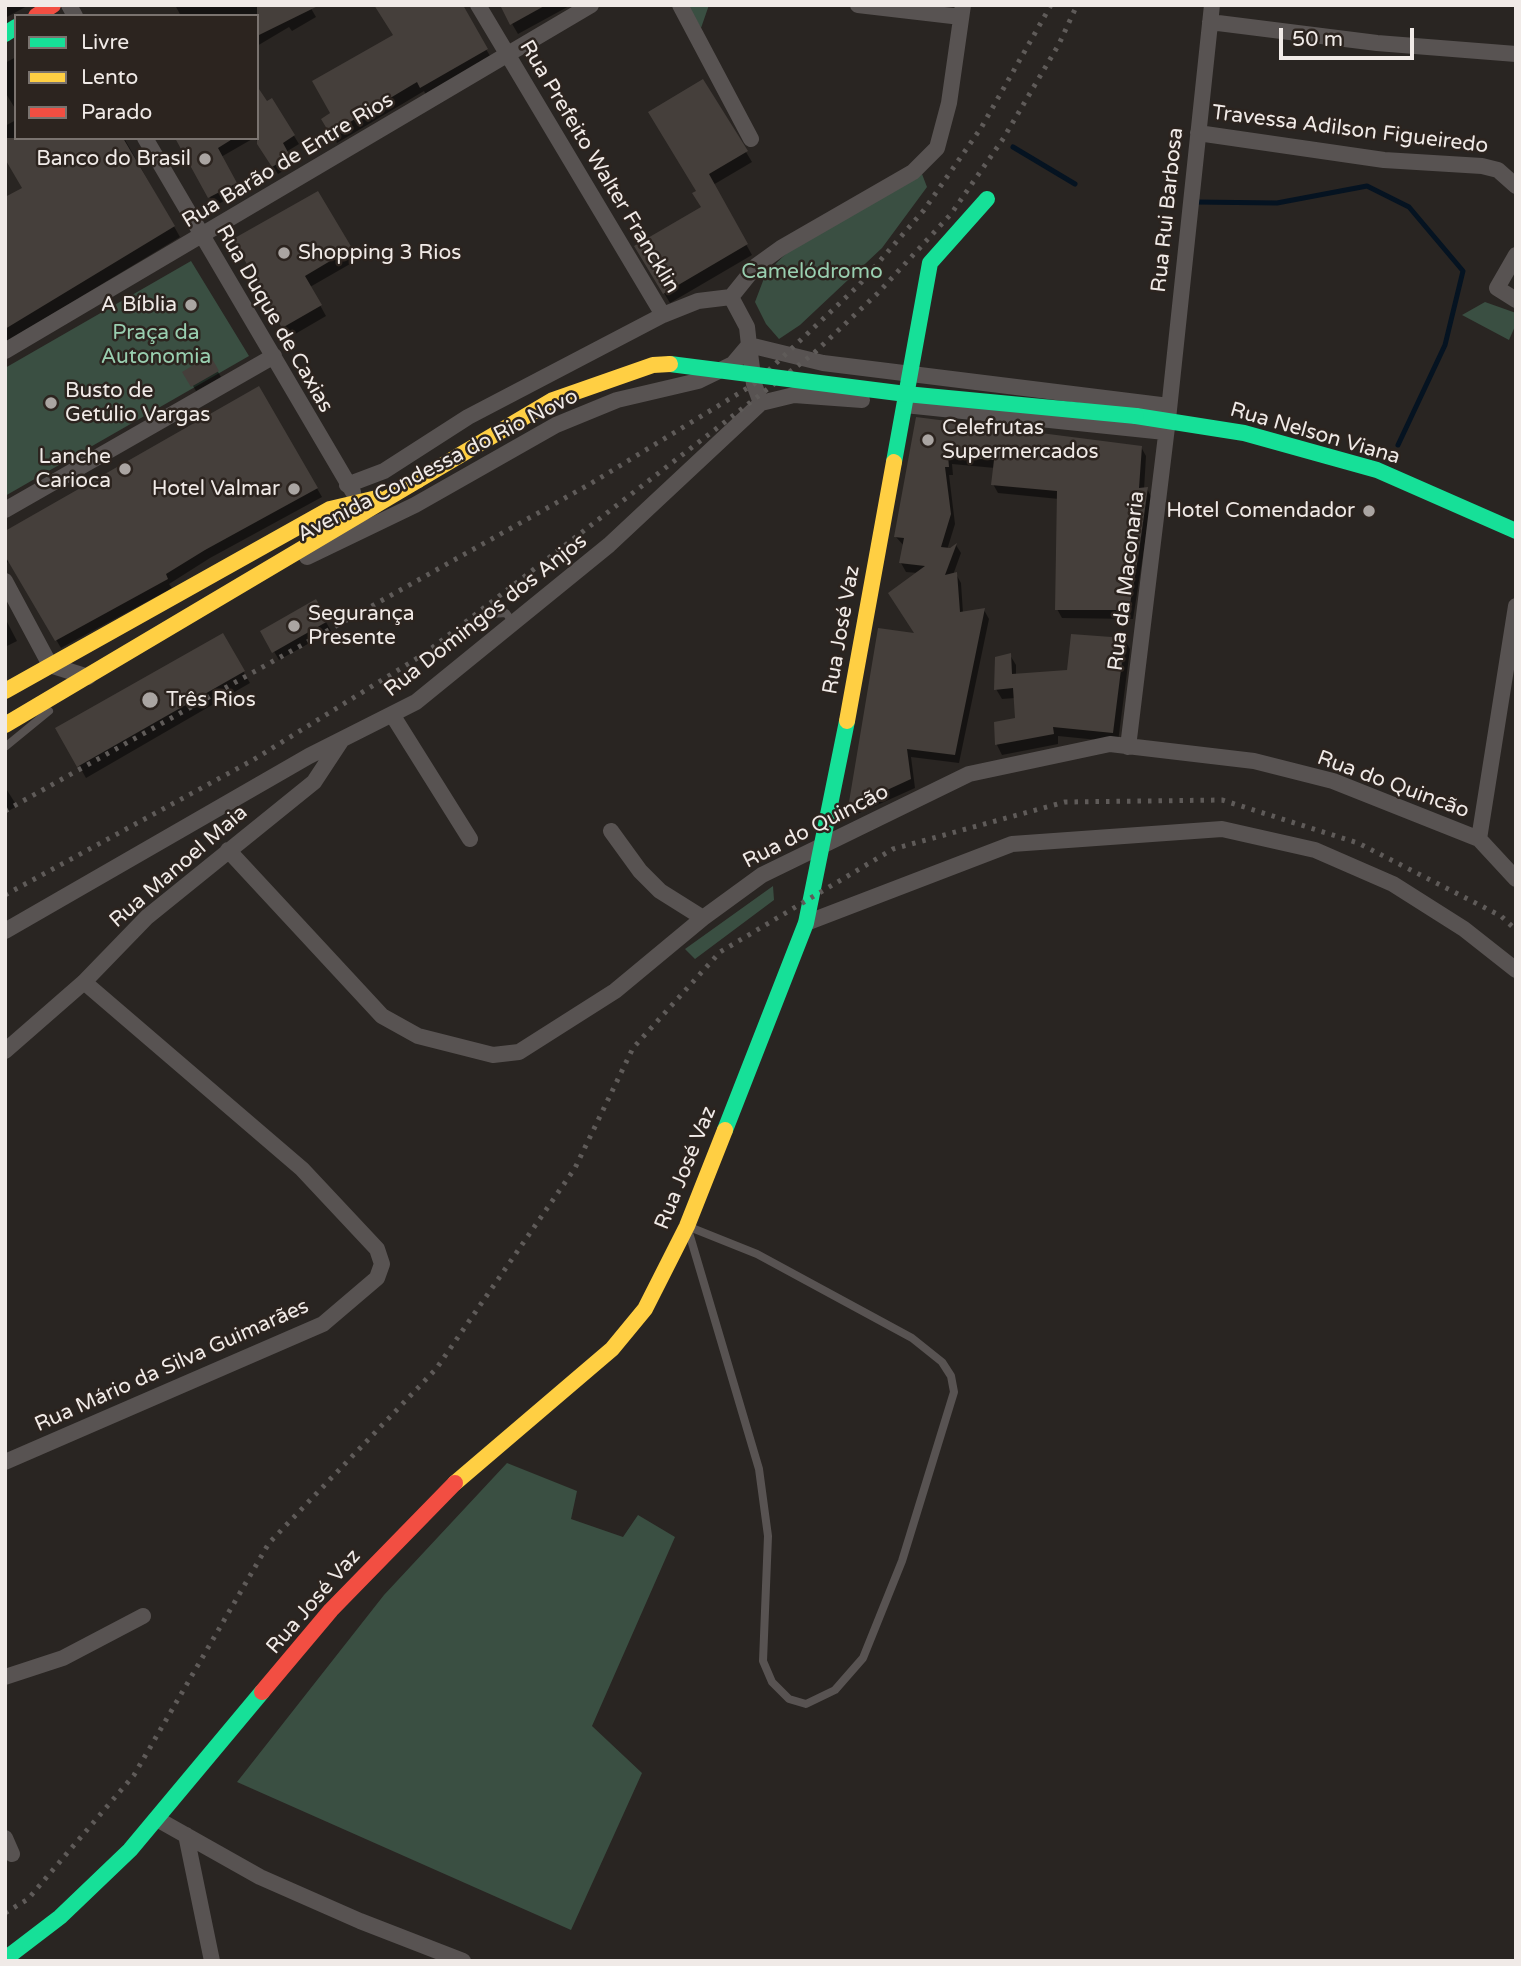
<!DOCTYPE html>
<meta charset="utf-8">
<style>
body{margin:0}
#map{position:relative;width:1521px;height:1966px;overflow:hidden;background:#292522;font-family:"Varela Round",sans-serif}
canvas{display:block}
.frame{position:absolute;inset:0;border:7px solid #f0eae7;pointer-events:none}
.legend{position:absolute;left:14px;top:14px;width:245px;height:126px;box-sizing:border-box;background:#2c241f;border:2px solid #7a736f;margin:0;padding:9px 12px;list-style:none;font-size:21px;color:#f0eae7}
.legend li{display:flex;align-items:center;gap:14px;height:35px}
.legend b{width:35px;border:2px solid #7a736f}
.scale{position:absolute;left:1279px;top:28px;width:135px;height:32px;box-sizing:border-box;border:4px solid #f0eae7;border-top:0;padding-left:9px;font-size:21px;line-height:24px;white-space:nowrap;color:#f0eae7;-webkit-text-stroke:5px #2c241f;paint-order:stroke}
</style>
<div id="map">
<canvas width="1521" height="1966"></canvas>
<div class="frame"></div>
<ul class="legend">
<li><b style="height:9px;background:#16e098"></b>Livre</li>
<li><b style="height:9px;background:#ffcf43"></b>Lento</li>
<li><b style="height:9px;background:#f24e42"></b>Parado</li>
</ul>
<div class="scale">50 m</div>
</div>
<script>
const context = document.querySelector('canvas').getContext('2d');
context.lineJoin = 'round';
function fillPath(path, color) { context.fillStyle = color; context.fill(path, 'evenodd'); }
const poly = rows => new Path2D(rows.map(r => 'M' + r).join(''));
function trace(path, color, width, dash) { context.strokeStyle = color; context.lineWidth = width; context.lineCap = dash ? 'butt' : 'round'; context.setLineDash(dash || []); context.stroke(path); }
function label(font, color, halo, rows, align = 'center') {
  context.font = font + ' "Varela Round",sans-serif'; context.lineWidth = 5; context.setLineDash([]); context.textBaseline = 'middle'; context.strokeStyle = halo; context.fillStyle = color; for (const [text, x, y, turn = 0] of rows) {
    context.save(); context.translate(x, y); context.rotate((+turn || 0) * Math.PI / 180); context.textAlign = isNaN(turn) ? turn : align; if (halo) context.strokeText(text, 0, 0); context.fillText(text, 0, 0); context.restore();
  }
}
fillPath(poly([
 [687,5,709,5,701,28],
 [922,174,927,187,882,248,800,325,779,339,766,324,755,302,766,273,794,246],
 [191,261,249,356,5,496,5,368],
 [1485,302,1516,313,1516,324,1509,340,1462,315],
 [773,886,774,900,695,959,685,949],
 [507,1463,577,1491,571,1519,623,1537,638,1515,675,1537,592,1726,642,1773,571,1930,237,1782,384,1595]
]), '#3a4f42');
fillPath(poly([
 [5,5,29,5,5,18],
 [175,5,256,5,261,14,309,5,316,17,292,31,289,27,257,46,257,16,181,16],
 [459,5,492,59,427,97,424,91,337,143,323,119],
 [501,5,571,5,518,34],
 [16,57,16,110,5,92,5,63],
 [703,81,752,162,713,185,752,255,670,303,636,246,703,208,698,191],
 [272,100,299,144,286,152,293,165,278,174,255,138,266,103],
 [16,120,16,138,124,138,180,237,19,334,5,346,5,198,24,189,5,155,5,126],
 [176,138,254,138,221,157,240,192,215,206],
 [317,193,357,260,310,287,326,316,290,337,235,240],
 [210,358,221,377,196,391,185,372],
 [259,388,322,497,210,558,169,584,172,588,61,648,10,561,5,564,5,534],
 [918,419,1141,447,1146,456,1144,490,1147,489,1152,498,1133,619,1062,618,1057,609,1059,499,998,493,993,484,995,468,952,464,953,475,949,475,955,524,947,550,956,545,961,553,953,575,956,574,961,583,963,613,984,610,989,619,959,763,911,757,915,788,855,815,850,807,879,630,917,636,918,573,906,572,901,563,904,546,896,537],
 [315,602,331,631,279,660,262,631],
 [5,618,17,641,5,647],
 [222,635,250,683,86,778,58,729],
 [1124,639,1130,649,1118,742,1058,736,1058,744,1002,755,997,745,996,724,1017,720,1015,698,1002,699,996,689,1010,655,1016,665,1016,675,1068,672],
 [5,787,17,806,5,813]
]), '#0007');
trace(poly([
 [1013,147,1075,184],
 [1196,202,1277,203,1367,186,1409,207,1463,271,1445,345,1398,445]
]), '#051321', 5);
fillPath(poly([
 [257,5,320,5,257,36],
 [374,5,463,5,488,49,420,88,417,82,330,134,321,119,330,113,312,81,393,35],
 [500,5,546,5,510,25],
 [703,79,748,151,709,174,748,244,663,294,634,246,701,207,692,193,696,191,648,112],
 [257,86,267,101,272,98,295,135,283,143,290,156,272,167,257,144],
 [5,138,123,138,175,226,5,329,5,197,22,188,5,159],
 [175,138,234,138,218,148,237,183,208,198],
 [318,191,352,248,305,276,322,305,282,328,233,239],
 [210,355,219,371,191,387,182,372],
 [259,386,318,488,205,550,166,574,168,579,55,641,5,556,5,531],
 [916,417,1142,446,1139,488,1148,487,1138,558,1129,610,1055,610,1057,491,991,485,994,460,948,456,949,467,945,467,951,514,941,547,950,548,957,543,945,575,957,572,960,612,985,608,955,755,907,749,911,779,848,808,878,628,914,633,888,593,925,566,899,563,904,538,894,537],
 [316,599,328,621,272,653,260,631],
 [223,633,245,671,77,767,55,728],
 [1071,634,1125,638,1113,733,1053,727,1054,734,995,745,994,722,1015,718,1013,688,994,690,995,657,1011,653,1012,674,1067,670]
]), '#453f3b');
trace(poly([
 [491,614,506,613,514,624],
 [5,747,49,711],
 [687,1226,757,1254,912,1338,942,1362,951,1376,954,1392,902,1561,863,1658,835,1690,806,1704,789,1699,772,1682,763,1661,768,1536,759,1469,687,1226]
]), '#585352', 8);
trace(poly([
 [69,5,75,16],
 [478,5,663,315],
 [680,5,751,139],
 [858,5,961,17],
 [1210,22,1377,43,1516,54],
 [1198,133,1384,160,1482,166,1498,170,1516,186],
 [145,138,353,492],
 [1516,255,1497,288,1516,300],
 [731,297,756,266,781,248,913,172,937,148,949,103,963,5],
 [5,351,591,5],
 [761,403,754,384,749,345,823,363,1169,406],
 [905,405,1165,432],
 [347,485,384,471,468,417,663,315,698,301,731,297],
 [5,510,274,356],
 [307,557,415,505,556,425,617,400,698,381,733,364,749,345,747,327,731,297],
 [5,581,50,665,88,677],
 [393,716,470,839],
 [1128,747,1168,419,1212,5],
 [611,831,640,871,660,891,703,918],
 [1479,839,1516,606],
 [228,850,382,1016,418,1036,493,1055,519,1052,615,991,703,918,762,875,969,774,1110,744,1254,761,1333,781,1479,839,1516,879],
 [806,923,1012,844,1222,829,1315,850,1393,884,1464,929,1516,970],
 [5,931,309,756,416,702,609,545,761,403,794,395,862,400],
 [5,1051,84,982,147,917,314,782,341,741],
 [5,1462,323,1324,377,1278,382,1264,377,1249,302,1169,84,982],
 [5,1677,63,1658,143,1616],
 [157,1819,260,1877,360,1921,463,1961],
 [186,1835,212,1961],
 [5,1838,12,1854]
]), '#585352', 16);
trace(poly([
 [5,34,16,27],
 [1136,416,1244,433,1377,470,1516,531],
 [894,462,930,263,987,199],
 [725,1130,806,923,847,721],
 [5,1959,60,1917,130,1850,262,1692]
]), '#16e098', 16);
trace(poly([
 [5,691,330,509,377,498],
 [847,721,894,462],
 [5,725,418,480],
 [455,1483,612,1349,645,1309,687,1226,725,1130]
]), '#ffcf43', 16);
trace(poly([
 [36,16,53,5],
 [262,1692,331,1610,455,1483]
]), '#f24e42', 16);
trace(poly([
 [5,811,590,484,754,384,859,285,924,210,981,128,1051,5],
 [5,895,253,760,424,654,813,354,878,293,951,214,1003,139,1059,44,1077,5],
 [5,1913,28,1899,134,1775,269,1543,436,1369,575,1168,633,1048,720,952,893,849,1065,802,1222,800,1358,843,1501,916,1516,930]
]), '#5f5b59', 5, [3.5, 7]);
trace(poly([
 [670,364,906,394,1136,416]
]), '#16e098', 16);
trace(poly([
 [418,480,553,400,653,365,670,364]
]), '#ffcf43', 16);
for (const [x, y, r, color] of [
 [205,159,7,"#aaa5a2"],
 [284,253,7,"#aaa5a2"],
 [191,305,7,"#aaa5a2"],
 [51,403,7,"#aaa5a2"],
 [928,440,7,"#aaa5a2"],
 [125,469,7,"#aaa5a2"],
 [294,489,7,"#aaa5a2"],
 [1369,511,7,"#aaa5a2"],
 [294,626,7,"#aaa5a2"],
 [150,700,9,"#aaa5a2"]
]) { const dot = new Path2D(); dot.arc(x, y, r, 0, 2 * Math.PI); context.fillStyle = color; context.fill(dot); trace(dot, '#2c241f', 2.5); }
label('21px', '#f0eae7', '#2c241f', [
 ["Travessa Adilson Figueiredo",1350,130,7],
 ["Rua Barão de Entre Rios",288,161,-31],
 ["Rua Prefeito Walter Francklin",599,167,59],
 ["Rua Rui Barbosa",1168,210,-84],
 ["Rua Duque de Caxias",274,319,60],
 ["Rua Nelson Viana",1315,434,16],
 ["Avenida Condessa do Rio Novo",438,466,-27],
 ["Rua da Maconaria",1127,581,-83],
 ["Rua Domingos dos Anjos",486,616,-38],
 ["Rua José Vaz",842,630,-80],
 ["Rua do Quincão",1393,785,20],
 ["Rua do Quincão",816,827,-27],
 ["Rua Manoel Maia",179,867,-41],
 ["Rua José Vaz",686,1168,-68],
 ["Rua Mário da Silva Guimarães",172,1366,-24],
 ["Rua José Vaz",314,1602,-49]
]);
label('21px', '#f0eae7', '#2c241f', [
 ["Banco do Brasil",191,159],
 ["Shopping 3 Rios",298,253,"left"],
 ["A Bíblia",177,305],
 ["Busto de",65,391,"left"],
 ["Getúlio Vargas",65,415,"left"],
 ["Celefrutas",942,428,"left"],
 ["Supermercados",942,452,"left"],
 ["Lanche",111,457],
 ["Carioca",111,481],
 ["Hotel Valmar",280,489],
 ["Hotel Comendador",1355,511],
 ["Segurança",308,614,"left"],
 ["Presente",308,638,"left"],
 ["Três Rios",166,700,"left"]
], 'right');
label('21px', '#99cfb0', '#2c241f', [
 ["Camelódromo",812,272],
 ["Praça da",156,333],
 ["Autonomia",156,357]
]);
</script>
